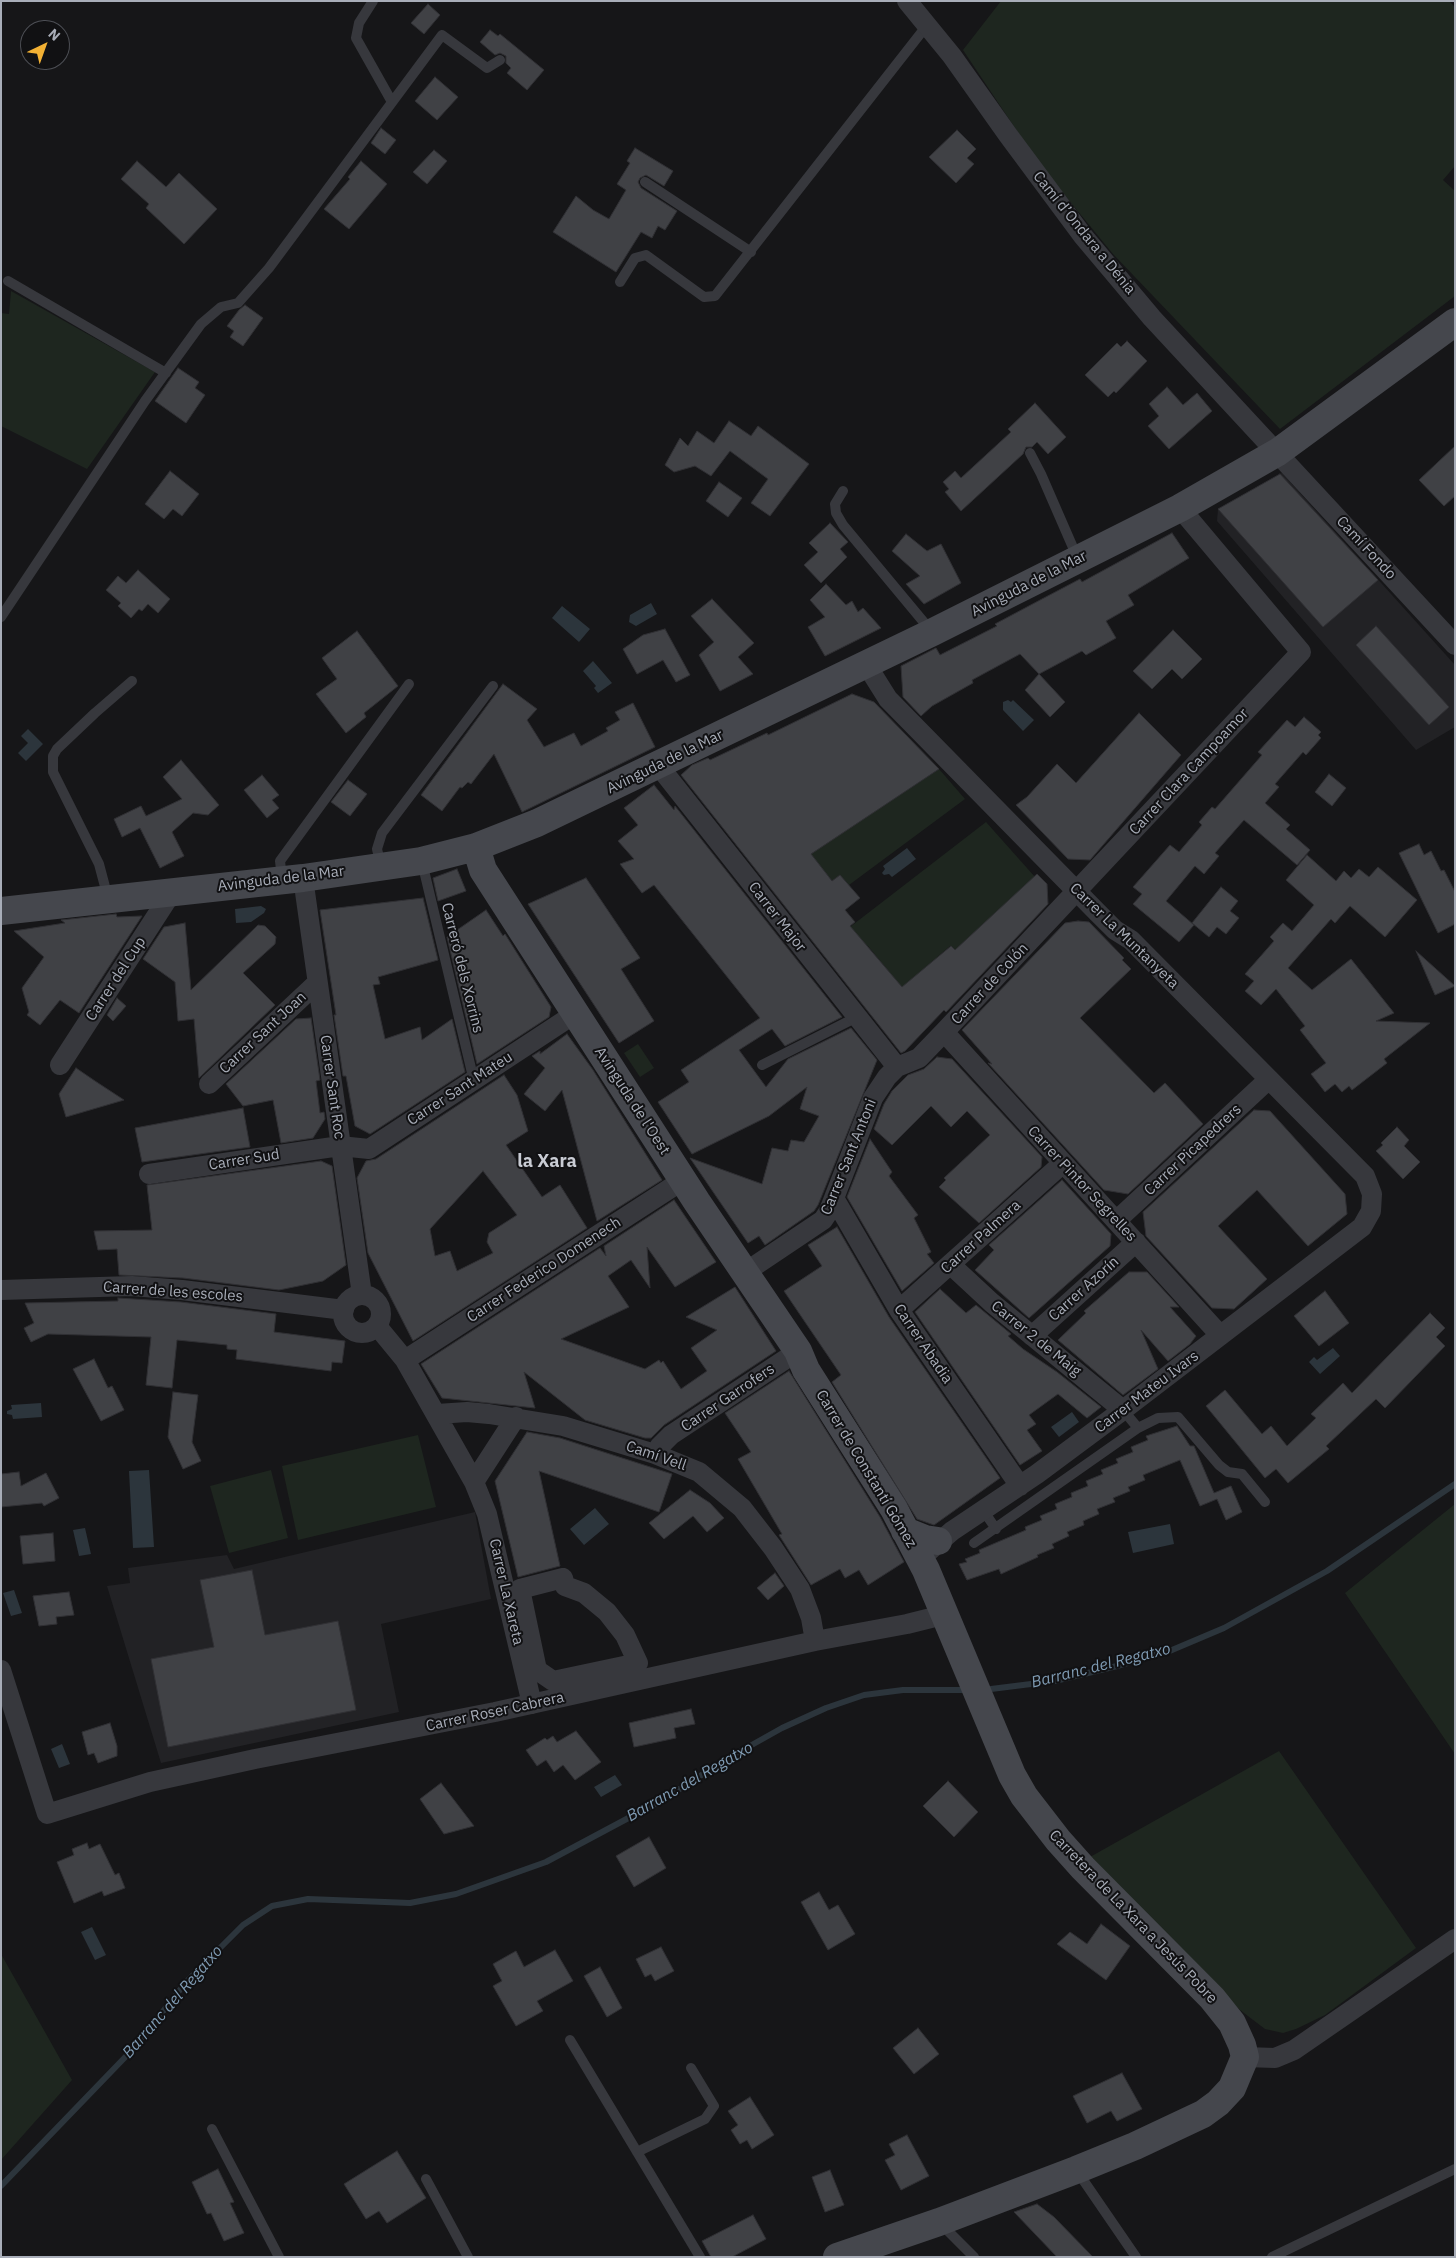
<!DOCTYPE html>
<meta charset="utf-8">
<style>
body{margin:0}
#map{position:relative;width:1456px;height:2258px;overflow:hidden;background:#161618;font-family:"IBM Plex Sans",sans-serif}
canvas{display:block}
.frame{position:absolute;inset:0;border:2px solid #a8adb8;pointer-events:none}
.north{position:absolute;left:20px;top:20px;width:50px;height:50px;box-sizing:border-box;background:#111113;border:1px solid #4d4f55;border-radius:50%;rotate:42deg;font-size:14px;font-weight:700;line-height:20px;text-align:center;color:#a8adb8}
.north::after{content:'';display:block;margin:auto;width:18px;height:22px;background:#f2b134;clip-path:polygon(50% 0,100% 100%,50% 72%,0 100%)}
</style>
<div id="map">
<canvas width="1456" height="2258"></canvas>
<div class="frame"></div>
<div class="north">N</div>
</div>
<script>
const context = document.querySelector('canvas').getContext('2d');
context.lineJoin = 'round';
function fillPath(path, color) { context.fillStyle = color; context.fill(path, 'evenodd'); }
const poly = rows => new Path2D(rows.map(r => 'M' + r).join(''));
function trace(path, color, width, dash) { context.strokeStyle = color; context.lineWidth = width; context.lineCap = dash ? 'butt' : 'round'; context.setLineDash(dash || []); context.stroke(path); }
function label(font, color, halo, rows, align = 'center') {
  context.font = font + ' "IBM Plex Sans",sans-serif'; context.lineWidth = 4; context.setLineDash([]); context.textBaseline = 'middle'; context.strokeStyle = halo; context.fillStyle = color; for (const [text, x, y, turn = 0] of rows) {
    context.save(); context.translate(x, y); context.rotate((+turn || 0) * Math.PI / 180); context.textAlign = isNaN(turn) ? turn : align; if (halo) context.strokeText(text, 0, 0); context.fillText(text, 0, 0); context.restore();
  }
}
fillPath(poly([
 [1282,473,1455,665,1455,727,1416,750,1217,521,1218,509],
 [475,1512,491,1599,381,1624,399,1712,161,1763,107,1586,130,1583,128,1568,227,1555,234,1569]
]), '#222225');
fillPath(poly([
 [1001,1,1449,1,1455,7,1455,166,1443,180,1455,191,1455,296,1280,429,1113,254,1039,164,963,50],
 [11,291,155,372,87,469,1,426,1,313,9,314],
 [939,769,965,799,849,885,840,875,832,881,828,876,805,894,809,855],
 [986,822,1035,877,955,950,950,946,902,988,868,946,837,937],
 [638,1044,654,1068,640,1077,624,1053],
 [418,1435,436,1507,298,1540,282,1466],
 [271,1470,288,1538,229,1553,210,1486],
 [1455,1504,1455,1754,1345,1593],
 [1279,1751,1416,1948,1325,2015,1296,2029,1283,2033,1265,2029,1240,2010,1090,1857],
 [1,1954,72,2080,1,2160]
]), '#1e261f');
fillPath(poly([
 [651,603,657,614,636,626,629,622,630,615],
 [562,606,590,629,579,642,552,618],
 [593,661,612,683,598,693,594,688,596,686,583,671],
 [1008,700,1011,702,1013,700,1034,720,1023,731,1003,710,1003,702],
 [28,729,43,744,26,761,18,753,28,743,21,736],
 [907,848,916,859,892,877,889,874,884,875,882,873,885,869,883,866],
 [261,906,266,909,264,913,251,922,236,923,235,909],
 [1333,1348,1340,1356,1320,1374,1309,1362,1314,1357,1317,1360],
 [41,1403,42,1417,13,1419,12,1415,7,1414,7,1411,12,1409,11,1405],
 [1072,1412,1079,1422,1059,1437,1051,1427],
 [149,1470,154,1547,133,1548,129,1471],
 [595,1508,609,1524,584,1545,570,1529],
 [1170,1524,1174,1544,1133,1553,1128,1532],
 [85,1528,91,1554,79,1556,73,1530],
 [14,1590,22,1613,11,1616,3,1593],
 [62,1744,70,1764,59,1768,51,1749],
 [615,1775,622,1785,601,1797,594,1787],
 [92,1927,106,1955,95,1960,81,1932]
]), '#2c353c');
trace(poly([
 [983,1690,1055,1681,1117,1666,1172,1650,1224,1628,1327,1571,1455,1484],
 [1,2186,133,2049,187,1981,243,1925,272,1906,308,1899,410,1903,456,1894,546,1862,664,1799,725,1760,782,1728,826,1708,864,1695,903,1690,970,1690]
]), '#2c353c', 6);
const building = poly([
 [428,4,440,15,424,34,411,23,428,4],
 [490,30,498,36,500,34,544,70,527,90,507,73,511,68,506,63,506,56,500,53,495,55,480,42,490,30],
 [435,77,458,97,437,120,415,101,435,77],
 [381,128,396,140,385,154,371,143,381,128],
 [957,130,976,149,967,158,974,164,956,183,929,157,957,130],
 [635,148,673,171,664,186,646,175,640,178,638,182,641,188,677,211,665,230,658,226,652,238,641,232,616,272,553,232,576,196,593,210,609,219,626,190,617,184,630,163,627,161,635,148],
 [434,150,447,161,427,184,413,172,434,150],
 [137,161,166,187,179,173,217,209,184,244,146,208,149,204,121,179,137,161],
 [361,161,387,184,349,229,324,209,350,179,348,177,361,161],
 [245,305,263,318,243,346,230,337,234,331,227,326,239,310,245,305],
 [1127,341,1147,361,1116,393,1114,391,1108,397,1085,375,1117,343,1121,347,1127,341],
 [178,368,199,382,195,388,205,395,186,423,155,401,178,368],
 [1167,387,1183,405,1197,393,1212,411,1169,449,1148,426,1159,416,1149,404,1167,387],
 [1035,403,1066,437,1048,454,1037,442,1032,447,1026,447,1023,454,961,511,945,492,949,489,943,482,955,471,961,478,1011,432,1008,429,1035,403],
 [729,421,751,436,758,426,809,464,770,516,751,503,768,479,730,451,711,476,695,466,674,472,665,465,680,438,688,446,697,431,714,443,729,421],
 [1455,446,1455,496,1444,506,1419,480,1455,446],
 [170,471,199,494,182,516,173,509,164,519,145,504,170,471],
 [1280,474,1378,580,1323,627,1218,509,1280,474],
 [719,482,742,498,728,517,706,501,719,482],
 [830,523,848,542,840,549,847,557,821,583,804,565,818,552,809,543,830,523],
 [1172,533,1189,558,1128,595,1134,605,1106,621,1116,638,1086,655,1082,651,1039,674,1020,654,972,680,973,683,932,706,921,716,903,697,901,666,936,648,940,655,997,626,995,624,1042,599,1080,579,1082,582,1172,533],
 [906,534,927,551,941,544,961,583,924,604,906,584,920,576,892,551,906,534],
 [138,570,170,599,158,613,148,604,142,611,139,609,131,618,118,606,121,603,106,590,118,576,126,583,138,570],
 [826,584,846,605,852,601,858,612,863,608,881,628,825,656,808,627,825,617,810,600,826,584],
 [712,599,754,643,738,657,753,674,720,691,699,655,714,642,691,616,712,599],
 [1376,626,1449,707,1429,725,1356,645,1376,626],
 [665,629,690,675,676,682,663,660,637,674,623,649,643,635,665,629],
 [1173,630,1202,659,1182,679,1172,669,1152,689,1133,671,1173,630],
 [357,631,398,686,364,713,366,717,346,733,316,694,337,679,322,658,357,631],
 [1039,674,1065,702,1050,717,1025,690,1039,674],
 [503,684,537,709,527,720,544,747,574,733,581,746,608,731,606,728,620,720,615,712,633,703,655,747,522,812,494,754,471,784,468,782,462,788,460,787,442,811,421,795,503,684],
 [852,694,874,702,939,769,811,854,832,881,840,875,860,898,845,910,855,922,850,926,902,987,951,946,955,950,1037,874,1047,884,1048,904,946,1012,944,1010,905,1051,901,1053,681,775,692,765,708,758,710,760,767,733,768,735,852,694],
 [1139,713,1181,755,1090,860,1068,859,1016,805,1027,797,1057,764,1076,783,1139,713],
 [1304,717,1321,732,1318,735,1321,738,1306,755,1303,752,1275,784,1279,787,1265,803,1290,825,1286,829,1310,850,1297,865,1244,820,1215,853,1219,856,1204,874,1195,866,1166,901,1194,925,1179,942,1133,904,1142,894,1133,887,1170,845,1179,852,1202,825,1199,822,1212,807,1215,809,1262,755,1258,752,1287,720,1295,727,1304,717],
 [181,760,219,805,208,815,193,813,172,832,184,856,160,868,140,828,122,837,114,819,141,806,146,816,182,799,163,777,181,760],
 [1329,774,1346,788,1332,806,1315,792,1329,774],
 [262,775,279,795,272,800,279,808,267,818,244,790,262,775],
 [348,780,367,794,350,816,331,802,348,780],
 [654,785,674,810,675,806,842,1017,785,1046,772,1029,739,1050,766,1087,788,1059,851,1028,877,1060,818,1205,814,1211,765,1245,759,1236,748,1243,690,1158,762,1184,772,1148,788,1151,791,1140,804,1142,819,1116,800,1109,807,1087,769,1116,692,1154,658,1102,689,1082,681,1070,760,1018,654,885,642,893,620,864,634,859,618,841,638,825,624,808,654,785],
 [1419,844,1424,855,1431,851,1441,871,1444,870,1455,892,1455,924,1438,933,1399,853,1419,844],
 [1307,855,1336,881,1344,871,1351,878,1359,869,1369,877,1378,867,1417,900,1385,937,1350,906,1335,923,1331,919,1288,968,1312,990,1351,959,1394,1013,1376,1021,1430,1023,1384,1059,1387,1063,1352,1090,1349,1086,1342,1092,1335,1084,1325,1092,1311,1074,1326,1063,1300,1030,1305,1026,1276,989,1261,1005,1245,991,1254,981,1245,974,1274,941,1270,937,1283,923,1292,931,1314,905,1286,880,1307,855],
 [457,869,466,891,438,901,433,878,457,869],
 [586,878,640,958,621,969,654,1021,619,1043,528,904,586,878],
 [1221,887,1238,901,1230,911,1239,918,1226,934,1217,927,1209,937,1192,923,1221,887],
 [423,898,438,960,378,977,380,984,373,985,385,1039,420,1027,422,1040,452,1019,465,1072,370,1134,355,1126,346,1076,343,1076,334,1015,336,1015,320,910,423,898],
 [486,910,503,936,505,934,551,1007,549,1017,477,1064,447,937,486,910],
 [116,914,117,917,142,916,79,1013,60,1000,40,1025,27,1015,29,1012,22,988,44,957,14,931,65,923,61,920,116,914],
 [1078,921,1089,922,1124,958,1122,960,1131,969,1080,1018,1154,1093,1165,1083,1203,1124,1128,1194,1104,1190,988,1063,992,1064,962,1030,1065,923,1078,921],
 [185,923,191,990,258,925,265,926,276,937,275,944,243,973,275,1005,199,1078,194,1019,178,1021,175,982,143,959,164,927,185,923],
 [1416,951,1455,986,1435,995,1416,951],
 [117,998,126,1006,113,1021,107,1015,117,998],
 [311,1018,320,1080,316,1081,320,1113,324,1112,325,1119,313,1138,281,1143,273,1100,243,1106,226,1084,296,1019,311,1018],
 [567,1034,593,1070,662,1180,597,1221,562,1090,545,1111,524,1094,545,1068,532,1056,540,1051,540,1054,567,1034],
 [937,1057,952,1059,1042,1157,1041,1167,979,1223,939,1187,946,1180,944,1178,990,1135,967,1111,951,1127,931,1106,892,1145,874,1129,884,1104,892,1091,908,1075,924,1069,937,1057],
 [76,1068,95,1081,124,1100,66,1117,59,1094,76,1068],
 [504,1075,517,1095,528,1131,506,1145,542,1197,560,1185,587,1228,413,1341,368,1253,357,1178,366,1161,376,1159,504,1075],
 [483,1171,517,1215,489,1233,487,1242,493,1253,457,1271,450,1251,435,1256,430,1229,483,1171],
 [243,1108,250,1147,142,1162,135,1128,243,1108],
 [1254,1110,1270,1111,1345,1194,1347,1214,1308,1246,1257,1190,1218,1226,1267,1279,1234,1309,1212,1308,1146,1236,1143,1212,1254,1110],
 [1397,1127,1409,1140,1404,1146,1420,1162,1403,1179,1376,1151,1383,1145,1381,1143,1397,1127],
 [870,1139,892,1172,889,1176,918,1215,914,1218,931,1252,927,1254,934,1263,902,1291,847,1197,870,1139],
 [321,1161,332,1166,346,1265,323,1281,279,1290,183,1278,119,1275,117,1249,98,1250,94,1231,152,1230,147,1185,321,1161],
 [1062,1180,1111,1234,1110,1246,1029,1318,975,1270,994,1250,989,1245,1062,1180],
 [674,1200,716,1262,675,1287,647,1247,650,1288,631,1260,608,1276,629,1307,561,1339,645,1369,659,1360,661,1363,663,1361,681,1389,707,1371,691,1348,717,1330,686,1317,735,1287,776,1351,664,1425,651,1438,645,1438,585,1420,524,1372,535,1408,442,1398,421,1364,600,1248,606,1256,604,1246,674,1200],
 [837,1227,889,1317,1000,1478,934,1525,917,1519,832,1382,841,1375,784,1291,822,1266,808,1245,837,1227],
 [1129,1272,1147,1272,1179,1307,1170,1307,1196,1336,1190,1344,1168,1361,1141,1330,1158,1369,1123,1395,1058,1340,1086,1313,1084,1311,1129,1272],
 [940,1289,966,1313,976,1305,1011,1334,1008,1336,1023,1349,1057,1372,1101,1407,1087,1418,1058,1394,1029,1415,1036,1424,1027,1430,1042,1451,1020,1465,915,1312,940,1289],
 [1325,1291,1349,1323,1319,1346,1294,1316,1325,1291],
 [118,1298,181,1302,276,1314,274,1332,345,1341,342,1363,332,1362,331,1371,236,1359,237,1350,227,1349,227,1345,177,1340,172,1388,146,1385,151,1337,48,1334,31,1342,24,1328,34,1323,25,1303,118,1301,118,1298],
 [1430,1313,1445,1328,1436,1337,1445,1346,1385,1408,1376,1399,1326,1446,1329,1449,1288,1483,1276,1469,1265,1478,1206,1406,1225,1390,1262,1434,1271,1426,1287,1446,1316,1418,1311,1414,1343,1383,1352,1393,1430,1313],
 [94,1359,108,1388,112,1386,124,1410,101,1421,73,1369,94,1359],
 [789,1371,880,1517,904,1562,868,1585,859,1570,845,1578,840,1569,811,1585,779,1535,782,1534,738,1459,751,1452,725,1413,789,1371],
 [173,1392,198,1395,192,1442,201,1461,183,1469,168,1437,173,1392],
 [1177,1426,1190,1446,1194,1446,1214,1493,1231,1486,1242,1512,1226,1520,1217,1499,1200,1506,1180,1460,1143,1475,1145,1480,1128,1487,1130,1491,1113,1498,1115,1502,1097,1509,1099,1514,1083,1521,1084,1525,1067,1532,1069,1536,1052,1544,1054,1548,1037,1555,1038,1557,1001,1574,999,1569,967,1580,959,1564,967,1562,965,1559,980,1553,979,1550,1026,1530,1025,1527,1042,1520,1040,1516,1057,1509,1055,1504,1072,1497,1071,1493,1088,1486,1086,1481,1103,1474,1101,1470,1118,1463,1116,1459,1133,1452,1131,1447,1148,1440,1146,1436,1177,1426],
 [527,1432,560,1438,672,1474,659,1512,539,1471,560,1566,518,1577,495,1481,527,1432],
 [19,1472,21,1486,46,1473,59,1498,44,1506,42,1503,1,1507,1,1474,19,1472],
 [690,1490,710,1503,724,1518,707,1532,693,1516,664,1539,649,1523,690,1490],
 [53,1533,55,1561,23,1564,20,1536,53,1533],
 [252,1570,265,1635,338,1621,356,1710,168,1747,151,1659,214,1647,200,1580,252,1570],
 [775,1573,784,1586,768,1600,757,1588,775,1573],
 [69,1592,74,1615,56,1617,57,1624,39,1626,33,1596,69,1592],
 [691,1709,695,1724,674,1728,676,1738,634,1747,629,1723,691,1709],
 [110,1723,117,1746,117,1756,98,1763,94,1753,88,1755,82,1732,110,1723],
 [576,1731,601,1762,575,1780,563,1765,554,1772,546,1760,537,1766,526,1750,545,1738,547,1740,553,1736,557,1742,576,1731],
 [948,1781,978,1812,954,1837,923,1806,948,1781],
 [441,1783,474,1826,444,1834,420,1799,441,1783],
 [649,1837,666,1868,634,1887,616,1856,649,1837],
 [87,1843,89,1849,100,1844,115,1875,119,1873,125,1888,104,1896,102,1891,74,1903,57,1862,74,1855,72,1849,87,1843],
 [819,1892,829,1910,838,1905,855,1934,828,1950,801,1902,819,1892],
 [1101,1924,1130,1946,1106,1980,1057,1944,1070,1932,1087,1944,1101,1924],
 [661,1947,674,1971,655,1981,651,1974,645,1977,636,1959,661,1947],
 [555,1950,573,1981,537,2001,543,2011,516,2026,493,1986,502,1981,493,1964,516,1951,524,1967,555,1950],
 [600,1967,622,2008,607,2017,584,1976,600,1967],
 [918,2028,939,2054,914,2074,893,2048,918,2028],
 [1122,2073,1142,2109,1117,2121,1111,2111,1087,2123,1073,2096,1122,2073],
 [750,2097,774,2135,752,2149,747,2140,740,2144,731,2130,738,2125,728,2111,750,2097],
 [907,2135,929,2176,901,2190,885,2160,895,2155,889,2144,907,2135],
 [397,2151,426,2198,387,2223,379,2211,366,2219,344,2184,397,2151],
 [218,2169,234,2202,230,2203,244,2233,224,2241,211,2213,207,2214,192,2182,218,2169],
 [830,2170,844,2205,825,2212,812,2177,830,2170],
 [1037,2204,1054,2217,1093,2257,1057,2257,1014,2212,1037,2204],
 [753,2215,766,2239,732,2257,711,2257,702,2241,753,2215]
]);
fillPath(building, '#404145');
trace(building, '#303034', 1);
trace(poly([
 [373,1,359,23,356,38,392,102],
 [645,182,751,252],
 [8,281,166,373],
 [620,282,635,258,646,255,704,297,715,296,928,24],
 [1030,453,1041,474,1078,559],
 [843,491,835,504,836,513,843,525,932,632],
 [1,617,145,401,201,324,221,307,238,303,269,268,442,35,487,68,500,60],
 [422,862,474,1081],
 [381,866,377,849,382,833,493,686],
 [282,878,280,861,409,684],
 [108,898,99,864,53,772,53,756,57,749,95,713,132,681],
 [762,1065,857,1017],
 [1123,1410,1138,1428],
 [983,1510,996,1529],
 [974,1543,1138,1428,1158,1418,1178,1417,1219,1465,1228,1472,1242,1474,1265,1502],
 [570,2040,700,2257],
 [212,2129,279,2257],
 [637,2152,705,2119,714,2106,691,2068],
 [1077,2171,1136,2257],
 [426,2179,468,2257],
 [941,2224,974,2257],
 [1272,2257,1455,2169]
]), '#37383d', 10);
trace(poly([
 [907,1,952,56,1008,135,1083,236,1152,318,1455,645],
 [866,664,888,699,1097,912,1115,930,1131,940,1365,1176,1372,1194,1371,1211,1362,1227,1123,1410,1037,1474,952,1531,929,1551],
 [658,765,897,1067],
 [303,878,362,1295],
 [944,1032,1220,1335],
 [60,1065,172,892],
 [209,1084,317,983],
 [149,1174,340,1146,369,1149,576,1013],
 [834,1198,899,1310,1020,1486],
 [1116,1221,1269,1079],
 [951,1265,992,1303,1123,1410],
 [744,1273,823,1220,829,1211,873,1098,887,1077,897,1067,919,1058,944,1032,1301,652,1180,508],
 [1,1290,132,1286,182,1290,344,1310],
 '343 1314a19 19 0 1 1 38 0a19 19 0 1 1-38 0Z',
 [899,1310,1062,1164],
 [377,1326,405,1360,474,1482,487,1514,532,1704],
 [1032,1336,1136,1242],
 [405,1360,683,1180],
 [437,1414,467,1412,489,1414,563,1426,655,1454,699,1472,742,1508,773,1548,800,1589,811,1618,815,1641],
 [659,1447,671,1435,798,1351],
 [474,1482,516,1417],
 [563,1578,565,1586,584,1593,607,1612,625,1635,638,1663,553,1681,537,1670,520,1589,563,1578],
 [1,1670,47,1814,150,1782,255,1759,495,1712,815,1641,907,1624,943,1615],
 [1245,2057,1275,2058,1294,2050,1455,1939]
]), '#37383d', 20);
trace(poly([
 [476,847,483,870,697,1202,798,1351,806,1370,894,1509,926,1570,1012,1775,1024,1796,1058,1840,1083,1868,1212,1998,1232,2023,1242,2045,1245,2057,1232,2088,1218,2103,1203,2114,1135,2146,1076,2170,939,2222,837,2257],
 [1,911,303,878,421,861,476,847,537,823,933,632,1180,508,1278,452,1455,322],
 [905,1531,925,1539,938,1541]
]), '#45474d', 28);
label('15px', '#a8adb8', '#111113', [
 ["Camí d’Ondara a Dénia",1084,233,51],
 ["Camí Fondo",1366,548,47],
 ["Avinguda de la Mar",1029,584,-27],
 ["Avinguda de la Mar",665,762,-26],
 ["Carrer Clara Campoamor",1189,772,-47],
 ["Avinguda de la Mar",281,879,-7],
 ["Carrer Major",777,917,52],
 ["Carrer La Muntanyeta",1124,936,44],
 ["Carreró dels Xorrins",462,968,76],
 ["Carrer del Cup",116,979,-57],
 ["Carrer de Colón",990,984,-47],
 ["Carrer Sant Joan",263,1033,-43],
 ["Carrer Sant Roc",332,1087,82],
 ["Carrer Sant Mateu",460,1089,-33],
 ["Avinguda de l'Oest",632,1101,57],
 ["Carrer Picapedrers",1193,1150,-43],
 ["Carrer Sant Antoni",849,1157,-68],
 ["Carrer Sud",244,1160,-9],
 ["Carrer Pintor Segrelles",1082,1184,47],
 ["Carrer Palmera",981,1237,-42],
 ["Carrer Federico Domenech",544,1270,-33],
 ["Carrer Azorín",1084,1289,-42],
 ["Carrer de les escoles",173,1292,4],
 ["Carrer 2 de Maig",1036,1339,39],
 ["Carrer Abadia",923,1344,56],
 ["Carrer Mateu Ivars",1147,1392,-37],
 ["Carrer Garrofers",728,1398,-34],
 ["Camí Vell",656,1456,19],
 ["Carrer de Constantí Gómez",866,1469,59],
 ["Carrer La Xareta",506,1592,77],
 ["Carrer Roser Cabrera",495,1712,-12],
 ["Carretera de La Xara a Jesús Pobre",1133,1917,46]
]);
label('italic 16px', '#7f9bb3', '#111113', [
 ["Barranc del Regatxo",1101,1666,-14],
 ["Barranc del Regatxo",690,1782,-30],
 ["Barranc del Regatxo",173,2002,-49]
]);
label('bold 18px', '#c9ccd4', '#111113', [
 ["la Xara",547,1162]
]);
</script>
